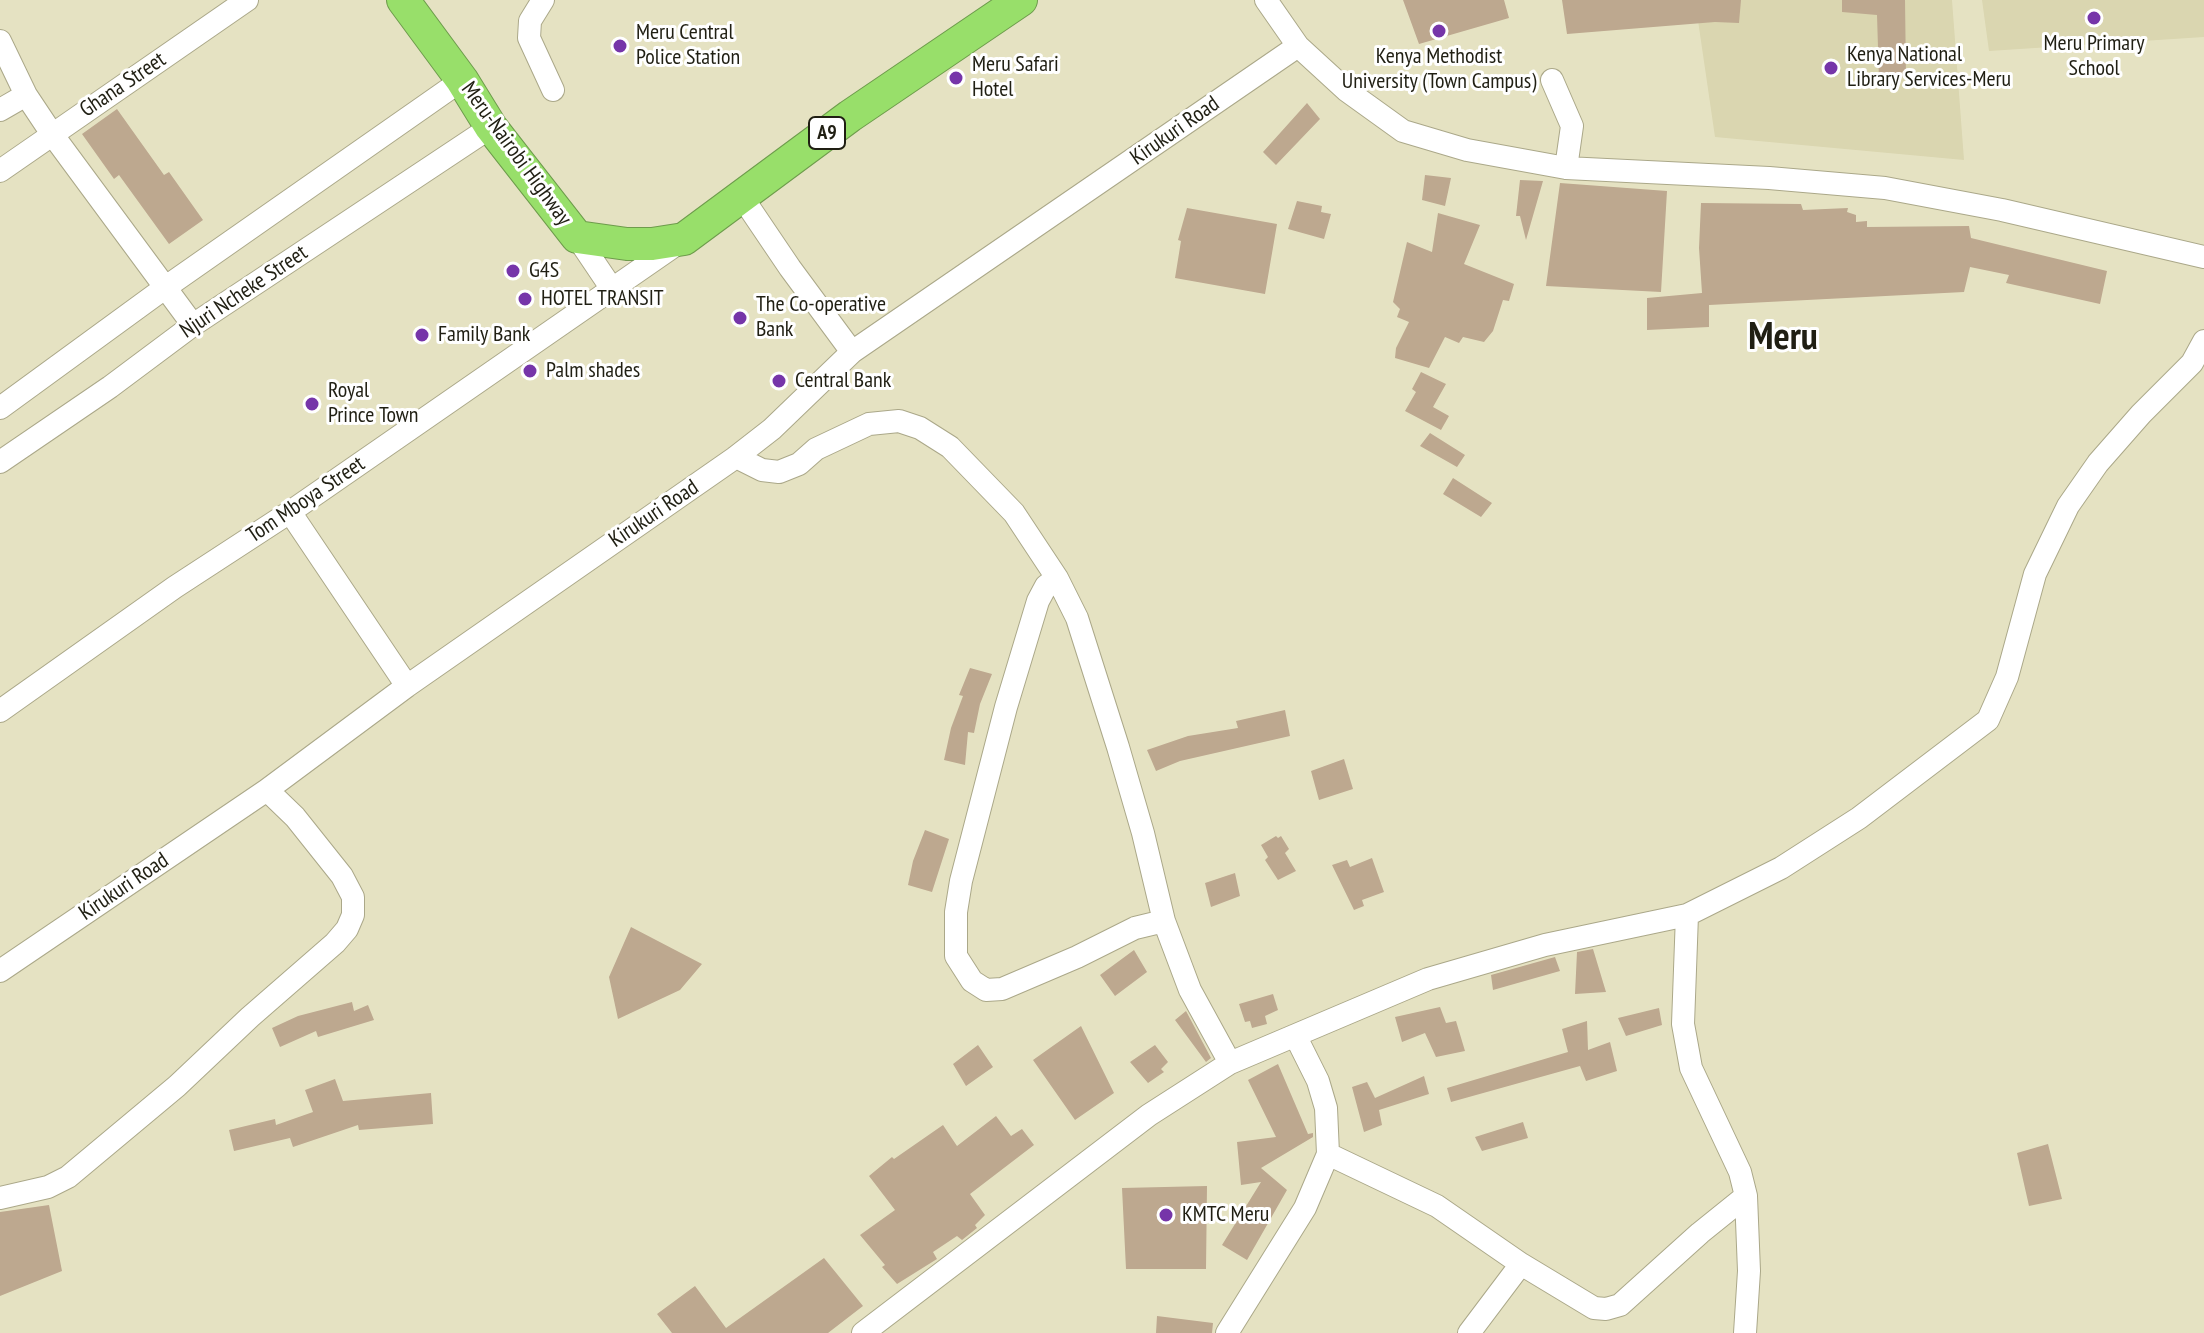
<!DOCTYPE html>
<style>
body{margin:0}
canvas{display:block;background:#e5e2c2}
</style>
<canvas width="2204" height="1333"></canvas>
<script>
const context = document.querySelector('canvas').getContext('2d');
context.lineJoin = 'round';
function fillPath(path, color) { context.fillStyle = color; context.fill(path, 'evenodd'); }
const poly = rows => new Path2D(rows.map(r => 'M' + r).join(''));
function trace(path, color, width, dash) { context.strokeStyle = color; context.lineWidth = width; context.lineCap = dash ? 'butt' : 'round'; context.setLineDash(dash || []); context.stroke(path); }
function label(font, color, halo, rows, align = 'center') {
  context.font = font + ' "PT Sans Narrow",sans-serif'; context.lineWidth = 6; context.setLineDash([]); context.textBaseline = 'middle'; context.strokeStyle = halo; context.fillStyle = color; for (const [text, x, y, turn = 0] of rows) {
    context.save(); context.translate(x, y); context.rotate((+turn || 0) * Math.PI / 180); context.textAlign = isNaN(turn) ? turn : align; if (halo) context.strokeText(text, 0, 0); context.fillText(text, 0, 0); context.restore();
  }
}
fillPath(poly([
 [1695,0,1952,0,1964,160,1715,137],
 [1982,0,2204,0,2204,37,1989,51]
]), '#dad6b0');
fillPath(poly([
 [1403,0,1504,0,1509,18,1419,44],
 [1562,0,1741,0,1739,23,1715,22,1567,34],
 [1842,0,1905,0,1906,76,1879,80,1877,15,1842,12],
 [1307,103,1320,119,1276,165,1263,152],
 [117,109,164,175,169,172,203,220,169,244,119,175,114,179,82,134],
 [1425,175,1451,178,1445,206,1422,200],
 [1520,180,1543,181,1526,240,1520,216,1516,216],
 [1560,183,1667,191,1661,292,1546,286],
 [1297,201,1322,206,1321,212,1331,214,1324,239,1288,229],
 [1701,203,1801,204,1803,210,1848,208,1847,212,1856,215,1856,222,1867,221,1867,227,1969,226,1971,238,2107,271,2100,304,2006,283,2009,275,1970,267,1964,292,1709,305,1709,327,1647,330,1647,298,1702,293,1699,248],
 [1187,208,1277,224,1265,294,1175,278,1181,241,1178,240],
 [1438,213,1480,225,1464,264,1514,284,1509,301,1503,300,1493,331,1484,342,1463,337,1459,343,1445,337,1429,368,1395,358,1396,348,1409,322,1397,317,1400,309,1393,302,1407,242,1432,252],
 [1421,372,1446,384,1433,407,1449,416,1441,430,1405,411,1416,392,1412,389],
 [1430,433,1465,455,1457,467,1420,446],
 [1453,478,1492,503,1481,517,1443,494],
 [970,668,992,674,980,704,974,733,968,732,965,765,944,760,951,728,963,696,959,695],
 [1285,710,1290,736,1180,761,1156,771,1147,750,1188,736,1238,728,1236,721],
 [1344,759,1353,789,1319,800,1311,771],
 [925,830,949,839,932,892,908,885,913,861],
 [1276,836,1278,838,1281,836,1289,849,1285,853,1296,871,1278,880,1265,860,1268,857,1261,845],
 [1372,858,1384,892,1362,900,1364,906,1354,910,1332,865,1347,860,1350,867],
 [1235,873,1240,896,1211,907,1205,883],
 [631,927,702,964,680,990,618,1019,609,977],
 [1593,949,1606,992,1575,994,1577,952],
 [1134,950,1147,972,1115,996,1100,975],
 [1555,957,1560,971,1493,990,1491,975],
 [1273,994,1278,1010,1265,1016,1267,1024,1252,1028,1250,1021,1245,1022,1239,1004],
 [352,1002,354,1011,368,1005,374,1020,318,1037,316,1031,280,1047,272,1028,298,1016],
 [1440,1007,1446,1023,1456,1021,1465,1051,1436,1057,1425,1033,1402,1042,1395,1017],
 [1659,1008,1662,1025,1626,1036,1618,1018],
 [1186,1011,1211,1058,1206,1062,1175,1020],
 [1587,1021,1588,1050,1610,1042,1617,1071,1586,1081,1580,1066,1451,1102,1447,1088,1568,1052,1562,1029],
 [1081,1026,1114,1093,1075,1120,1033,1060],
 [978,1045,993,1067,966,1086,953,1064],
 [1155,1045,1168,1062,1161,1069,1164,1072,1148,1083,1130,1062],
 [1278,1064,1308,1134,1313,1133,1313,1137,1261,1168,1287,1190,1247,1260,1222,1245,1261,1182,1241,1185,1237,1142,1276,1137,1248,1080],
 [1424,1076,1429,1094,1379,1110,1382,1125,1364,1132,1352,1087,1367,1082,1375,1098],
 [335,1079,343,1101,431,1093,433,1124,359,1130,358,1125,293,1147,290,1138,234,1151,229,1130,275,1119,276,1125,313,1112,305,1090],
 [996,1116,1011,1136,1022,1129,1034,1145,970,1194,985,1215,975,1225,977,1228,962,1240,957,1236,933,1252,937,1259,897,1284,882,1267,885,1265,860,1235,895,1210,869,1176,892,1157,894,1159,943,1125,957,1146],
 [1523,1122,1528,1138,1482,1151,1475,1137],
 [2048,1144,2062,1199,2029,1206,2017,1153],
 [1207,1186,1206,1269,1126,1269,1122,1188],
 [49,1205,62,1271,0,1296,0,1212],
 [824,1258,863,1306,828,1333,672,1333,657,1314,695,1286,726,1328],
 [1157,1316,1213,1323,1212,1333,1156,1333]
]), '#bda88f');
const minor = poly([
 [543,0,530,21,529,38,553,90],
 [1266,0,1298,46,1346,90,1403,131,1467,150,1566,168,1769,178,1885,188,2002,210,2204,257],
 [0,41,26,95,52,134,193,325],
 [1552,80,1572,126,1566,168],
 [0,110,26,95],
 [0,171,247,0],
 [742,197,790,268,852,352],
 [577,237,612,289],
 [0,408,166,287,462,80],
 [736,457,762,470,779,472,799,464,816,449,869,424,899,421,920,428,950,447,1014,513,1057,578,1077,618,1118,747,1143,833,1164,921,1190,990,1230,1063],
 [0,462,110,387,193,325,491,127],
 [290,512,407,686],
 [1057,578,1046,586,1038,601,1006,707,961,881,956,912,956,956,972,981,986,990,1002,989,1077,957,1135,928,1164,921],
 [0,711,175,587,290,512,677,244],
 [1687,915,1683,1024,1691,1068,1740,1172,1746,1196,1749,1271,1745,1333],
 [0,971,267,790,407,686,736,457,772,429,852,352,1298,46],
 [1328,1154,1437,1206,1521,1264,1469,1333],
 [0,1198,48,1187,68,1177,177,1086,250,1017,335,943,347,929,353,915,353,897,342,876,295,817,267,790],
 [1521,1264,1594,1308,1606,1309,1620,1305,1700,1233,1746,1196],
 [863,1333,1149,1115,1230,1063,1428,979,1545,945,1687,915,1781,868,1859,818,1988,720,2007,677,2035,574,2068,506,2098,463,2141,414,2192,363,2204,341],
 [1227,1333,1305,1208,1328,1154,1326,1108,1318,1081,1296,1037]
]);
const highway = poly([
 [403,0,462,80,491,127,577,237,627,244,652,244,684,239,850,116,1021,0]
]);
trace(minor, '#aba889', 24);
trace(highway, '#6e9c4c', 34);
trace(minor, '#fff', 22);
trace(highway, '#98df6a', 32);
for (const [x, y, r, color] of [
 [2094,18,8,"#7635a9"],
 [1439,31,8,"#7635a9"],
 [620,46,8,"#7635a9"],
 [1831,68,8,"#7635a9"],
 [956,78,8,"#7635a9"],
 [513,271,8,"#7635a9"],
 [525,299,8,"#7635a9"],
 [740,318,8,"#7635a9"],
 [422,335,8,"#7635a9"],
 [530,371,8,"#7635a9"],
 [779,381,8,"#7635a9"],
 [312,404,8,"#7635a9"],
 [1166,1215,8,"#7635a9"]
]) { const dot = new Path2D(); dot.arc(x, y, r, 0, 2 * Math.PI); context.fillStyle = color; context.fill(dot); trace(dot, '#fff', 3); }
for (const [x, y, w] of [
 [827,133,36]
]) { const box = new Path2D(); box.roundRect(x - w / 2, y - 16, w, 32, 6); context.fillStyle = '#fff'; context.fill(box); trace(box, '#201f13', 2); }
label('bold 20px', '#201f13', null, [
 ["A9",827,133]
]);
label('22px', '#201f13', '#fff', [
 ["Meru Central",636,33],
 ["Police Station",636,58],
 ["Meru Primary",2094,44,"center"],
 ["School",2094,69,"center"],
 ["Kenya National",1847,55],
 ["Library Services-Meru",1847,80],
 ["Kenya Methodist",1439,57,"center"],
 ["University (Town Campus)",1439,82,"center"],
 ["Meru Safari",972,65],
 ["Hotel",972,90],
 ["G4S",529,271],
 ["HOTEL TRANSIT",541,299],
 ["The Co-operative",756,305],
 ["Bank",756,330],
 ["Family Bank",438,335],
 ["Palm shades",546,371],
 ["Central Bank",795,381],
 ["Royal",328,391],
 ["Prince Town",328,416],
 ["KMTC Meru",1182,1215]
], 'left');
label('22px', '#201f13', '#fff', [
 ["Ghana Street",123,85,-34],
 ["Kirukuri Road",1175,131,-35],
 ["Meru-Nairobi Highway",516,154,54],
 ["Njuri Ncheke Street",244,292,-34],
 ["Tom Mboya Street",306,500,-34],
 ["Kirukuri Road",654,514,-34],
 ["Kirukuri Road",124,887,-34]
]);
label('bold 38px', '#201f13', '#fff', [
 ["Meru",1783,338]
]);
</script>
